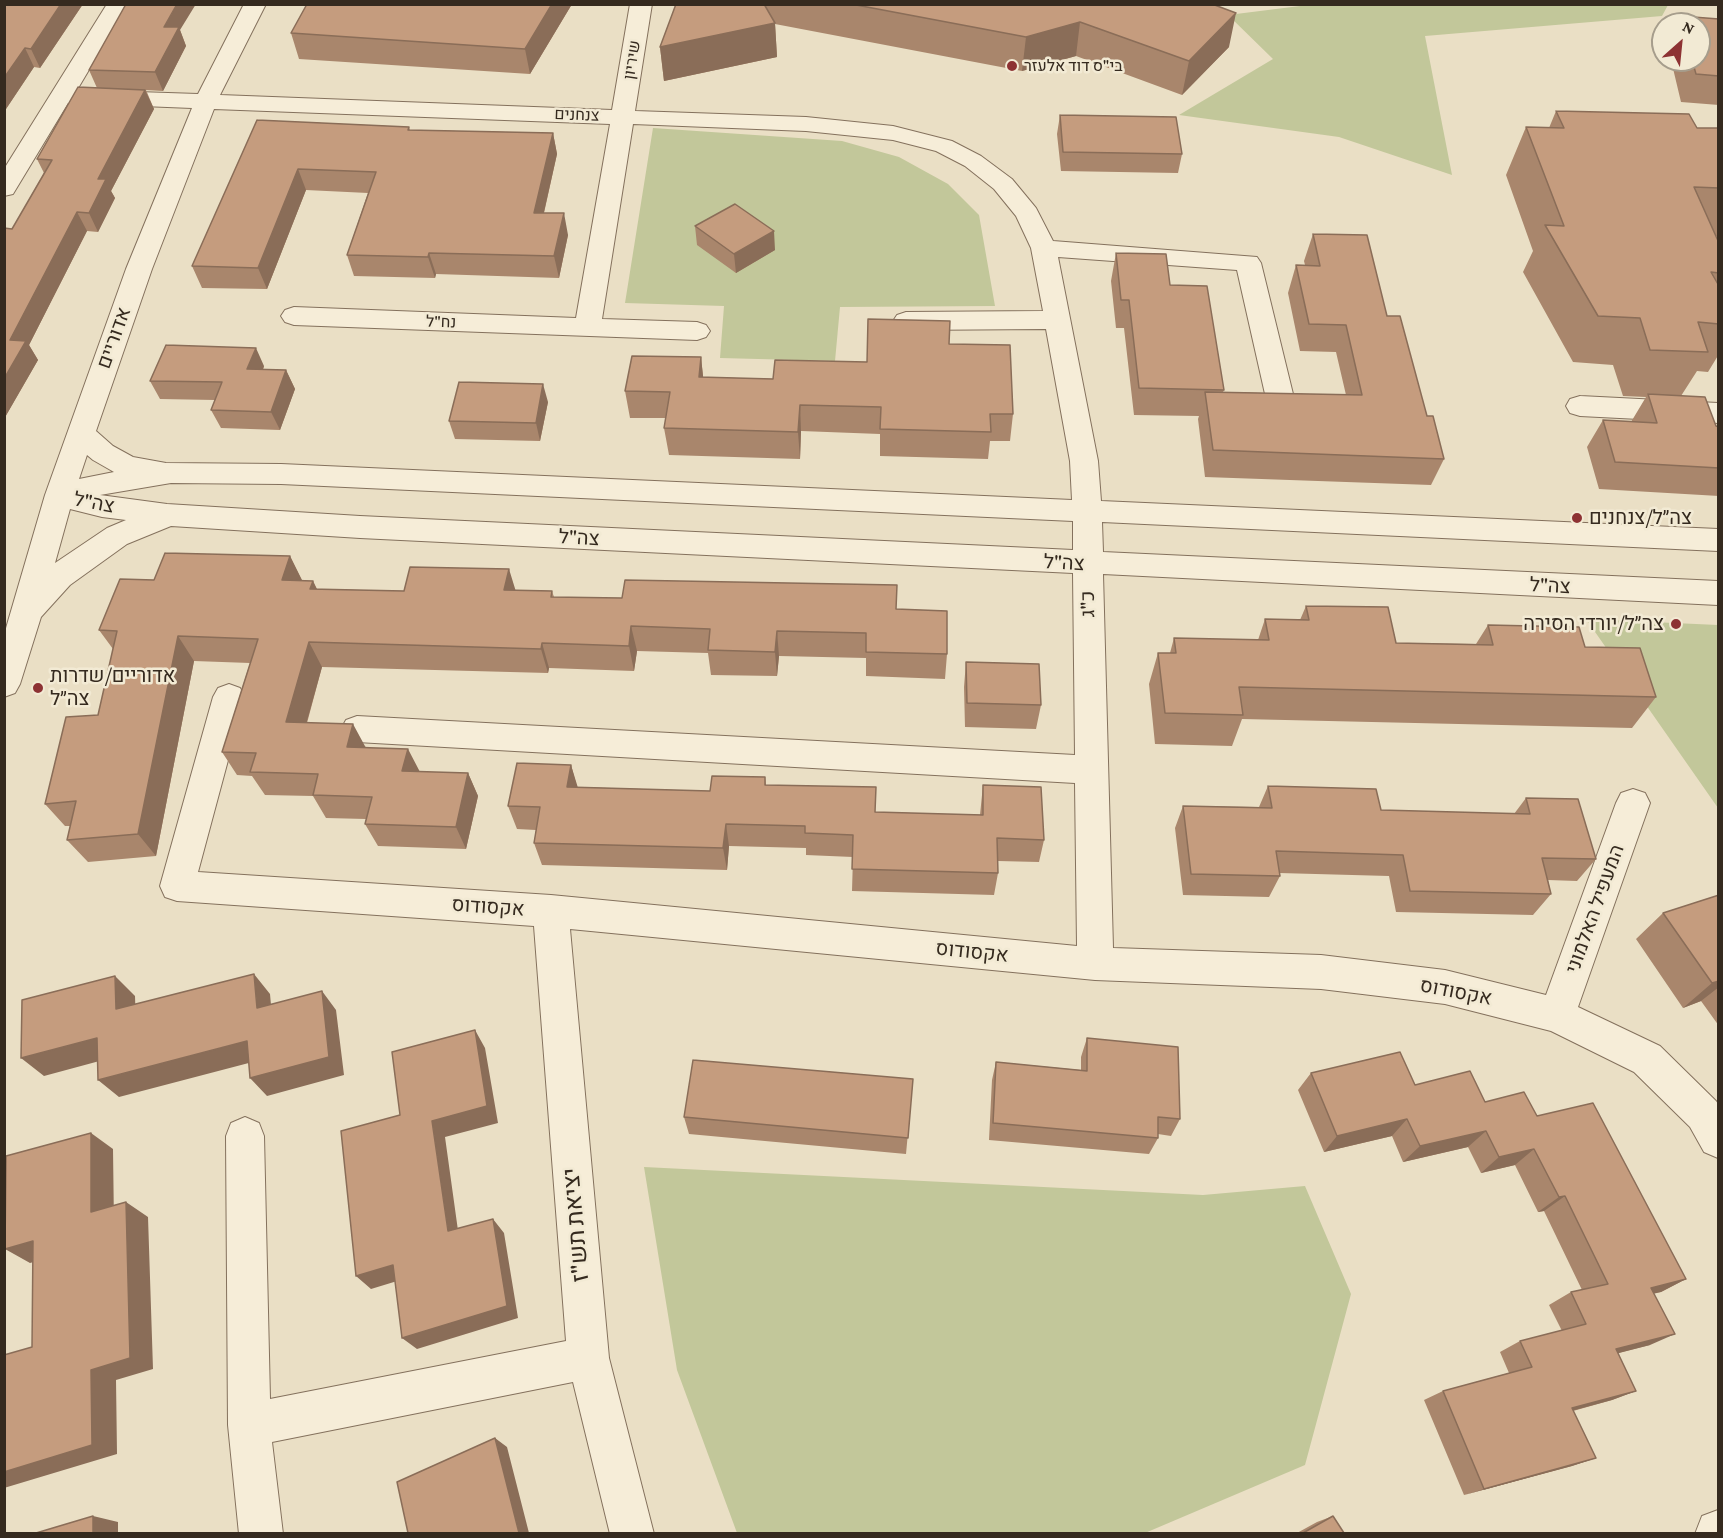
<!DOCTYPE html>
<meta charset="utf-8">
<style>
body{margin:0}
#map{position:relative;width:1723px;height:1538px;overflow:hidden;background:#eadfc5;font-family:"Crimson Pro",serif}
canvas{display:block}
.frame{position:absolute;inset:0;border:6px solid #352a1f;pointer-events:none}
.north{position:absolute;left:1651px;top:12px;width:60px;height:60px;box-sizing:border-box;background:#f2ead4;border:2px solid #a69d8c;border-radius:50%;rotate:27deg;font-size:16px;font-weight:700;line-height:24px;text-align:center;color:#352a1f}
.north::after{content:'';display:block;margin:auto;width:21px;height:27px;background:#8d3233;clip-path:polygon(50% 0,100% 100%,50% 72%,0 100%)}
</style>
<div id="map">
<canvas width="1723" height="1538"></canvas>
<div class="frame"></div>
<div class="north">N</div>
</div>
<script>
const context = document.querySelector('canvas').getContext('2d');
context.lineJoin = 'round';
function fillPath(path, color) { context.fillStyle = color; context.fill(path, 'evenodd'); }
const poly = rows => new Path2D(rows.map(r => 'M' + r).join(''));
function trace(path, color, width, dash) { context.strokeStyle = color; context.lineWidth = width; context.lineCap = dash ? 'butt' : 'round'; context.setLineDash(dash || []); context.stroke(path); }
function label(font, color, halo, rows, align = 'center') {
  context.font = font + ' "Crimson Pro",Heebo,serif'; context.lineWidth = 5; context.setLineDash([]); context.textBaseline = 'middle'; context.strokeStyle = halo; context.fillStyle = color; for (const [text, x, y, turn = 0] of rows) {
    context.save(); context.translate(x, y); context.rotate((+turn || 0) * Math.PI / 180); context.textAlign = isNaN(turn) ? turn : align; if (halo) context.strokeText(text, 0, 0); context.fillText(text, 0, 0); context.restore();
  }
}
fillPath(poly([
 [1316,4,1668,5,1662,16,1425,36,1452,175,1339,137,1179,115,1273,59,1228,15],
 [653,128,842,141,899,157,948,184,979,215,995,306,840,307,835,361,720,358,724,306,625,303],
 [1586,619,1718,625,1718,808],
 [644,1167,1203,1195,1305,1186,1351,1294,1305,1465,1145,1533,737,1533,677,1370]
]), '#c2c79a');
const minor = poly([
 [107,4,128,4,77,90,198,94,244,4,266,4,220,95,612,110,630,4,652,4,635,111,806,117,893,126,952,141,981,156,1012,179,1036,208,1053,241,1257,257,1261,263,1293,394,1289,401,1279,404,1269,401,1265,394,1237,270,1058,257,1098,461,1101,501,1718,529,1718,551,1102,522,1103,552,1718,581,1718,605,1103,574,1113,948,1321,955,1445,970,1546,995,1616,803,1621,793,1633,789,1645,793,1650,803,1578,1007,1660,1046,1716,1101,1718,1104,1718,1158,1704,1152,1690,1127,1634,1072,1551,1031,1445,1004,1321,989,1095,980,570,929,609,1358,654,1534,610,1534,573,1382,272,1442,283,1534,239,1534,228,1425,226,1136,231,1123,245,1117,259,1123,264,1136,270,1399,566,1341,534,926,177,901,165,897,160,886,213,697,218,688,229,684,240,688,245,697,198,872,551,895,1077,946,1075,783,357,742,346,738,341,729,346,720,357,716,1075,755,1073,573,360,538,171,526,127,544,70,585,41,617,20,684,15,693,4,697,4,635,45,495,126,269,192,108,68,103,13,194,4,196,4,169,107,4],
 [214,109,610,124,576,318,294,307,285,310,281,316,285,322,294,325,697,340,706,337,710,331,706,325,697,322,602,319,633,124,806,131,893,140,936,151,965,166,994,189,1016,216,1031,248,1043,311,906,312,897,315,893,321,897,327,906,330,1046,329,1070,461,1072,500,281,464,166,463,133,457,113,446,96,431,152,269,214,109],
 [87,455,93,460,114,472,79,479,87,455],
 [171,483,281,484,1073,521,1073,550,360,516,167,504,100,495,171,483],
 [70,509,102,517,126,520,107,528,55,563,70,509],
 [1580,396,1718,403,1718,423,1580,416,1570,413,1566,406,1570,399,1580,396],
 [1718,1510,1718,1534,1695,1534,1702,1516,1718,1510]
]);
trace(minor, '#84715d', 2);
fillPath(minor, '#f6edd8');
fillPath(poly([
 [4,4,83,4,40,68,34,67,4,112],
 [307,4,572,4,530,74,299,59,291,33],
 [676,4,1212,4,1229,47,1182,95,1076,56,1022,71,775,24,777,57,664,81,660,47],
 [1680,16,1719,19,1719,105,1681,102,1671,60,1699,60,1699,24,1676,24],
 [180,30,186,46,163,91,146,90,154,109,111,191,115,198,98,232,87,231,29,345,38,360,4,419,4,228,12,229,44,173,37,159,97,88,89,70],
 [1556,111,1697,128,1719,128,1719,236,1715,236,1719,243,1719,354,1708,372,1697,371,1681,396,1716,426,1719,427,1719,496,1599,489,1587,447,1603,420,1631,422,1646,397,1623,396,1613,365,1573,362,1523,272,1533,251,1506,175,1526,127,1549,128],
 [1060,115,1182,154,1178,173,1061,171,1057,134],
 [257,120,409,127,410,130,553,133,557,154,544,213,568,235,559,278,436,274,435,278,354,276,347,255,368,193,306,190,267,289,202,288,192,266],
 [695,226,775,250,736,273,697,245],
 [1313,234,1387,316,1444,459,1431,485,1205,477,1198,419,1199,416,1134,415,1124,328,1116,328,1111,281,1116,253,1170,285,1224,390,1223,392,1346,395,1336,352,1300,351,1288,293,1296,265,1305,265,1304,261],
 [949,344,1013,414,1010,441,990,441,988,459,880,456,880,434,801,431,800,459,669,455,664,428,666,418,630,418,625,391,701,357,703,377,773,379,867,362],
 [264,366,263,370,286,370,295,389,280,430,221,428,211,410,215,400,160,399,150,381],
 [548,402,540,441,455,439,449,421],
 [290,556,302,581,313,581,317,589,404,591,515,590,552,591,554,597,896,609,947,654,945,679,866,676,866,658,779,656,777,676,711,675,708,653,637,651,634,671,549,668,548,673,322,667,307,723,366,747,419,772,468,773,478,796,466,849,378,846,365,824,366,819,326,818,313,796,265,795,252,776,237,775,222,752,250,663,194,661,156,856,88,862,67,840,70,826,65,826,45,804,98,715,113,649,99,630,154,580],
 [1306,606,1396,643,1476,644,1488,625,1585,647,1656,697,1632,728,1242,719,1232,746,1155,744,1149,684,1158,653,1170,653,1174,638,1258,640,1265,619,1300,620],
 [966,662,1041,705,1036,729,965,727,964,687],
 [571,765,577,787,710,791,765,777,766,785,876,812,980,815,983,785,1044,840,1039,862,998,861,998,873,994,895,852,891,853,857,806,855,806,848,729,846,727,870,542,865,534,843,536,830,517,829,508,806],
 [1268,786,1381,810,1514,814,1526,798,1596,859,1577,881,1548,880,1551,894,1533,915,1396,912,1389,876,1279,873,1280,876,1269,897,1183,895,1175,828,1183,806,1259,807],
 [1719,895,1719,1026,1701,1001,1683,1008,1636,939,1663,913],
 [1087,1038,1180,1119,1171,1136,1158,1134,1158,1138,1149,1154,989,1140,992,1080,996,1062,1081,1070,1081,1057],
 [1311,1073,1415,1085,1485,1102,1537,1116,1686,1279,1661,1292,1654,1293,1650,1345,1618,1353,1636,1391,1612,1400,1573,1411,1596,1458,1572,1466,1464,1495,1424,1400,1443,1391,1509,1373,1500,1352,1520,1341,1562,1331,1549,1305,1571,1292,1582,1290,1544,1211,1538,1212,1515,1165,1481,1173,1468,1147,1403,1162,1392,1136,1324,1152,1298,1090],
 [913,1079,906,1154,689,1134,684,1117],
 [1333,1516,1344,1533,1297,1533,1317,1522]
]), '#a9866c');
fillPath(poly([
 [61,4,83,4,40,68,31,49],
 [177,4,196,4,180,30,186,46,163,91,155,72,164,27],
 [552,4,572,4,530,74,525,49],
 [1236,13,1229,47,1182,95,1189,61],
 [1080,22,1076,56,1022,71,1026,37],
 [775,23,777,57,664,81,660,47],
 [25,48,34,67,4,112,4,78],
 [145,90,154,109,111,191,115,198,98,232,89,213,98,179],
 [553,133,557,154,539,234,534,213],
 [298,169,306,190,267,289,258,268],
 [77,212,87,231,29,345,38,360,4,419,4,379,10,340],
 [564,213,568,235,559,278,554,256],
 [774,231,775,250,736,273,734,254],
 [429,253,436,274,435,278,428,257],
 [256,348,264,366,256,388,247,369],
 [701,357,704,385,699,377],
 [286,370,295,389,280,430,271,412],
 [543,384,548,402,540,441,536,423],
 [800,405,801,431,800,459,798,432],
 [290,556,303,582,282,580],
 [509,569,517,595,504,590],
 [313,581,325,607,310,589],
 [631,626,637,651,634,671,629,646],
 [777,631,779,656,777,676,775,652],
 [178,636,194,661,156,856,138,834],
 [309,642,322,667,300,746,286,722],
 [542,643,549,668,548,673,541,649],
 [353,724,366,748,347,747],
 [408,749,420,772,402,771],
 [571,765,578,788,567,787],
 [468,773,478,796,466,849,456,827],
 [726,824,729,846,727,870,723,848],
 [254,974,270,994,273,1027,257,1008],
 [115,976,135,996,136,1028,116,1009],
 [1719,981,1719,987,1701,1001,1683,1008,1712,983],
 [322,991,336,1010,344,1075,267,1096,250,1078],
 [475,1030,485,1048,498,1123,445,1137,460,1245,448,1231,432,1121],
 [97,1038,118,1056,44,1076,21,1058],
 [247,1041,264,1059,119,1097,98,1080],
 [1407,1119,1392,1136,1324,1152,1337,1136],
 [1486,1131,1468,1147,1403,1162,1420,1146],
 [91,1133,113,1149,114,1226,91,1212],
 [1534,1149,1515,1165,1481,1173,1499,1157],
 [1565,1196,1544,1211,1538,1212,1559,1197],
 [126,1202,148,1217,153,1369,116,1380,117,1454,4,1488,4,1472,91,1370],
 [493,1219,504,1233,518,1318,417,1349,402,1338],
 [33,1241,58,1255,30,1263,5,1249],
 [393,1265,407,1278,371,1289,356,1276],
 [1686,1279,1661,1292,1627,1300,1651,1288],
 [1675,1334,1650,1345,1592,1360,1616,1349],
 [1636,1391,1612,1400,1549,1417,1572,1408],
 [495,1438,507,1447,529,1533,519,1533],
 [1596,1458,1572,1466,1464,1495,1484,1489],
 [93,1516,118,1522,118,1533,93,1533]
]), '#8a6d58');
const building = poly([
 [4,4,61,4,31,49,25,48,4,78,4,4],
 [126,4,177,4,164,27,179,27,155,72,89,70,126,4],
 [307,4,552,4,525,49,291,33,307,4],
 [676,4,764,4,775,23,660,47,676,4],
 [851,4,1212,4,1236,13,1189,61,1080,22,1026,37,851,4],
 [1680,16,1719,19,1719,76,1696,74,1692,60,1699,60,1699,24,1682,24,1680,16],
 [78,87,145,90,98,179,106,179,89,213,77,212,10,340,26,341,4,379,4,228,12,229,52,160,37,159,78,87],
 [1556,111,1689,114,1697,128,1719,128,1719,188,1694,187,1719,243,1719,273,1711,272,1719,286,1719,324,1698,322,1708,352,1650,350,1640,318,1598,316,1545,225,1564,226,1526,127,1564,128,1556,111],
 [1060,115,1176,117,1182,154,1063,152,1060,115],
 [257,120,409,127,408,130,553,133,534,213,564,213,554,256,429,253,428,257,347,255,376,172,298,169,258,268,192,266,257,120],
 [735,204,774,231,734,254,695,226,735,204],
 [1313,234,1367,235,1387,316,1400,316,1427,416,1433,416,1444,459,1213,450,1205,392,1362,395,1346,325,1309,324,1296,265,1320,266,1313,234],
 [1116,253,1166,254,1170,285,1207,286,1224,390,1139,388,1129,300,1121,300,1116,253],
 [868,319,950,321,949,344,1010,345,1013,414,990,414,991,432,880,429,881,407,800,405,798,432,664,428,670,392,625,391,632,356,701,357,699,377,773,379,775,360,867,362,868,319],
 [166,345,256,348,247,369,286,370,271,412,211,410,222,382,150,381,166,345],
 [459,382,543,384,536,423,449,421,459,382],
 [1648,394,1705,397,1716,426,1719,427,1719,468,1615,462,1603,420,1657,423,1648,394],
 [165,553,290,556,282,580,313,581,310,589,404,591,410,567,509,569,504,590,552,591,551,597,622,598,625,580,897,585,896,609,947,611,947,654,866,652,866,633,777,631,775,652,708,650,710,629,631,626,629,646,542,643,541,649,309,642,286,722,353,724,347,747,408,749,402,771,468,773,456,827,365,824,372,797,313,795,318,774,250,772,256,753,222,752,258,639,178,636,138,834,67,840,76,801,45,804,66,717,98,715,117,631,99,630,120,579,154,580,165,553],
 [1306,606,1388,607,1396,643,1493,645,1488,625,1579,627,1585,647,1640,648,1656,697,1239,687,1243,715,1165,713,1158,653,1176,653,1174,638,1269,640,1265,619,1309,620,1306,606],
 [966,662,1039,664,1041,705,967,703,966,662],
 [517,763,571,765,567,787,710,791,712,776,765,777,765,785,876,787,875,812,983,815,983,785,1041,787,1044,840,997,838,998,873,852,869,853,835,805,833,805,826,726,824,723,848,534,843,540,807,508,806,517,763],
 [1268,786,1376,789,1381,810,1530,814,1526,798,1578,799,1596,859,1542,858,1551,894,1410,891,1403,855,1276,851,1280,876,1191,874,1183,806,1272,808,1268,786],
 [1719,895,1719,981,1712,983,1663,913,1719,895],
 [254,974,257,1008,322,991,329,1057,250,1078,247,1041,98,1080,97,1038,21,1058,22,1000,115,976,116,1009,254,974],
 [475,1030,487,1106,432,1121,448,1231,493,1219,507,1306,402,1338,393,1265,356,1276,341,1131,400,1115,392,1052,475,1030],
 [1087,1038,1178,1047,1180,1119,1158,1117,1158,1138,993,1123,996,1062,1087,1071,1087,1038],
 [1400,1052,1415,1085,1470,1071,1485,1102,1524,1092,1537,1116,1593,1103,1686,1279,1651,1288,1675,1334,1616,1349,1636,1391,1572,1408,1596,1458,1484,1489,1443,1391,1532,1367,1520,1341,1586,1324,1571,1292,1608,1284,1565,1196,1559,1197,1534,1149,1499,1157,1486,1131,1420,1146,1407,1119,1337,1136,1311,1073,1400,1052],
 [693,1060,913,1079,908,1138,684,1117,693,1060],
 [91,1133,91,1212,126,1202,130,1358,91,1370,92,1445,4,1472,4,1355,32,1347,33,1241,5,1249,6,1156,91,1133],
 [495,1438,519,1533,408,1533,397,1482,495,1438],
 [93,1516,93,1533,36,1533,93,1516],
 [1333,1516,1344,1533,1303,1533,1333,1516]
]);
fillPath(building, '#c59c7e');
trace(building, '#8a6d58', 1.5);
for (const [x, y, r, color] of [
 [1012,66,6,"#8d3233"],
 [1577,518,6,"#8d3233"],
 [1676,624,6,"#8d3233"],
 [38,688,6,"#8d3233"]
]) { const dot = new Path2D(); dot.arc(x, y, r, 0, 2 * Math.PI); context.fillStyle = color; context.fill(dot); trace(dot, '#f2ead4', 2); }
label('16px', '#352a1f', '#f2ead4', [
 ["שיריון",632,60,-81],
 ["צנחנים",577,115,2],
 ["נח\"ל",441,322,2]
]);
label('16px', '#352a1f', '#f2ead4', [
 ["בי\"ס דוד אלעזר",1024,66]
], 'left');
label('20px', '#352a1f', '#f2ead4', [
 ["אדוריים",114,338,-70],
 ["צה\"ל",94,503,11],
 ["צה\"ל",579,538,3],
 ["צה\"ל",1064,563,3],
 ["צה\"ל",1550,586,3],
 ["כ\"ג",1088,604,-91],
 ["אקסודוס",488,907,4],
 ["המעפיל האלמוני",1595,909,-70],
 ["אקסודוס",972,952,6],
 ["אקסודוס",1456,992,11]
]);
label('20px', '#352a1f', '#f2ead4', [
 ["צה״ל/צנחנים",1589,518],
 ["צה״ל/יורדי הסירה",1664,624,"right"],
 ["אדוריים/שדרות",50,676],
 ["צה״ל",50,699]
], 'left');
label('24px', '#352a1f', '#f2ead4', [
 ["יציאת תש\"ז",576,1225,-95]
]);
</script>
